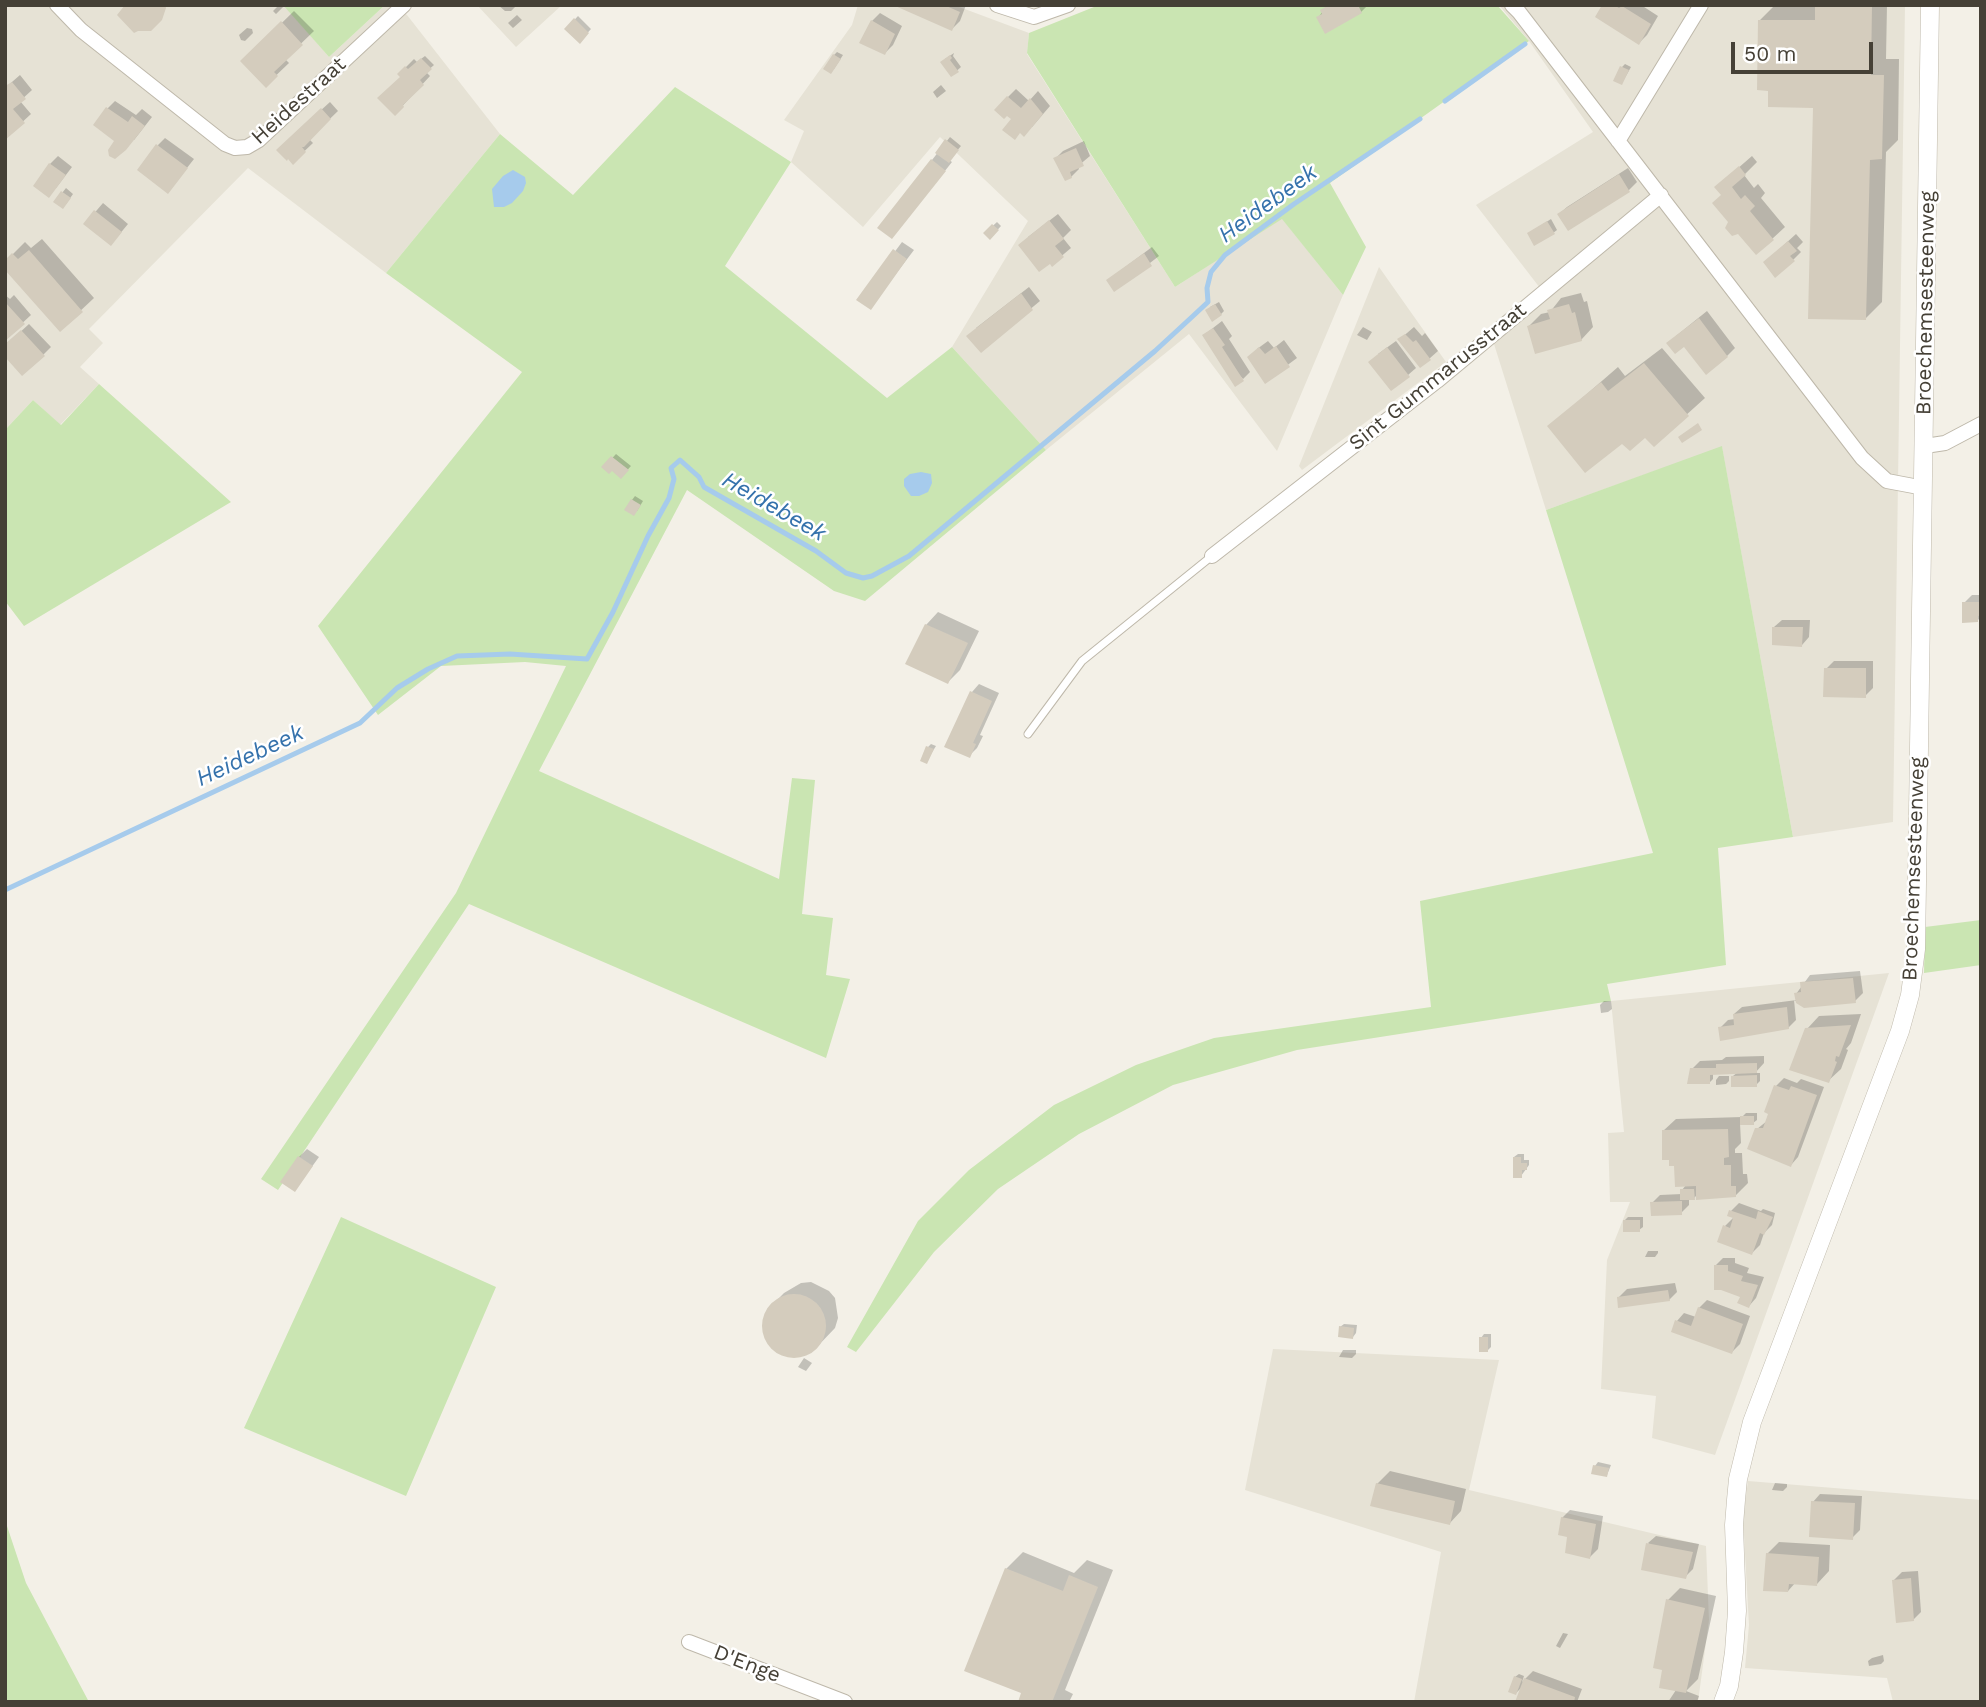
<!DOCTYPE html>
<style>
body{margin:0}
#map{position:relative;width:1986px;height:1707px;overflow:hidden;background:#f3f0e7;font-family:"Work Sans",sans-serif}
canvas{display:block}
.frame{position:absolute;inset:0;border:7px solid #454036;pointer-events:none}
.scale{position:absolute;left:1731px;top:42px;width:142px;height:32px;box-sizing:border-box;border:4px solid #454036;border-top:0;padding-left:9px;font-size:21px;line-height:24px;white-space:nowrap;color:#454036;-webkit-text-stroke:5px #fff;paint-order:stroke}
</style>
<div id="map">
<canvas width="1986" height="1707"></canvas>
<div class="frame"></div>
<div class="scale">50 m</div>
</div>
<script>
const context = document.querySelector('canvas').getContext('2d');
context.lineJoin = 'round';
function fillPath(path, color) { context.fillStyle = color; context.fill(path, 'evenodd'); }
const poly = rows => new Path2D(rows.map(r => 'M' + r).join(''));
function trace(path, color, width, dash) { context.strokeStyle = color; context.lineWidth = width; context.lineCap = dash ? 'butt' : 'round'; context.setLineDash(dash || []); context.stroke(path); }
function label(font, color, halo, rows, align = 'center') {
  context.font = font + ' "Work Sans",sans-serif'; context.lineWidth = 5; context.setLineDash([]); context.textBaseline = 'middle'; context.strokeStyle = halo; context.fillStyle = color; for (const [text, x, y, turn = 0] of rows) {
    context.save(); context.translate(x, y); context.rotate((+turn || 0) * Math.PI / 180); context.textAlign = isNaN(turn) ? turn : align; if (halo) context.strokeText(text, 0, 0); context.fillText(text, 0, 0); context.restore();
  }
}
fillPath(poly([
 [5,5,284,5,329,57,385,5,394,5,407,15,500,134,386,273,248,168,89,329,103,343,80,367,99,384,60,425,33,400,5,430],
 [477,5,562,5,516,47],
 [858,5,954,5,1029,33,1027,54,1175,287,1282,218,1343,295,1277,451,1189,334,1046,450,952,347,1028,221,940,137,863,227,791,162,804,131,784,120,852,25],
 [1499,5,1905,5,1893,822,1793,837,1722,447,1546,510,1494,344,1486,333,1540,288,1476,205,1593,132,1529,41],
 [1379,267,1446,362,1302,470,1299,466],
 [1889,973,1715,1455,1652,1438,1656,1396,1601,1389,1607,1260,1630,1202,1610,1202,1608,1133,1624,1132,1611,1001],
 [1273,1349,1499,1360,1469,1490,1706,1546,1709,1620,1698,1702,1414,1702,1441,1552,1245,1490],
 [1748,1481,1981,1500,1981,1702,1893,1702,1887,1678,1745,1668,1749,1625,1743,1518]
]), '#e6e2d5');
fillPath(poly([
 [283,5,385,5,329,57],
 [1099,5,1497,5,1529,41,1330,183,1366,247,1343,295,1282,219,1175,287,1027,53,1029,33],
 [675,87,791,162,725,266,887,398,952,347,1046,450,865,601,834,591,687,490,539,771,779,879,792,778,815,780,802,914,833,918,826,975,850,979,826,1058,469,904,278,1190,261,1179,456,893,566,666,525,662,441,666,378,715,318,626,522,372,386,273,500,134,573,195],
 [99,384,231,502,24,626,5,601,5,430,33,400,61,425],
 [1722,446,1793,837,1718,848,1726,965,1607,984,1611,1001,1297,1050,1173,1085,1079,1134,998,1189,934,1252,856,1352,847,1347,918,1221,969,1170,1054,1105,1136,1065,1214,1038,1431,1007,1420,901,1653,853,1546,510],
 [1981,920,1981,965,1924,973,1925,927],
 [341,1217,496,1287,406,1496,244,1428],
 [5,1520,26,1583,89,1702,5,1702]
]), '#cae5b2');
fillPath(poly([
 [513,170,525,177,526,183,523,191,512,203,504,207,494,207,492,189,503,176],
 [921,472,931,474,932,483,928,492,919,496,911,496,904,486,904,479,910,474]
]), '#a6cbec');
fillPath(poly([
 [279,5,285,5,276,14,273,11],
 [498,5,517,5,511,11,505,11],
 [898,5,966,5,960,21,952,29],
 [1327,5,1368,5,1361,12,1318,18],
 [1604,5,1641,5,1658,16,1647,35,1639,43],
 [1775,5,1887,5,1886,59,1899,59,1898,140,1886,152,1882,302,1865,319,1815,107,1770,90,1760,20],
 [294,11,314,31,285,59,289,63,266,85,243,61],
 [880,13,902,26,893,45,885,53,872,21],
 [517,15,522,20,513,28,508,23],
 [578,16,591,29,580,41,566,29],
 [247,28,252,29,253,33,245,41,241,40,239,35],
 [837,52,843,55,834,69,834,55],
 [954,53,953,56,961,67,952,75,945,59],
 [425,56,434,65,426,72,430,76,395,114,402,77,399,74,414,59,417,62],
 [1625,64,1631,67,1622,83,1622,67],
 [20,75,32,90,20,101,31,114,5,138,5,96,8,94,5,88],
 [941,85,946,91,937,98,933,92],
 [1016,89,1029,101,1038,91,1050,106,1032,127,1014,119,1008,97],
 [115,101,136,115,142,109,152,117,134,140,117,141,107,109],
 [330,102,338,111,309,139,313,143,293,162,286,142],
 [950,137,961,146,949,160,952,162,899,229,932,160],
 [165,138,194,159,168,192,158,145],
 [1084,141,1090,156,1078,166,1079,169,1071,177,1055,159,1063,151],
 [58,156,72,167,56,188,50,164],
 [1752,156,1757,162,1744,175,1754,188,1758,184,1765,193,1761,198,1785,227,1772,239,1730,222,1729,176],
 [1628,168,1637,182,1629,190,1569,229,1559,214,1567,207],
 [66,188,73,194,66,204,55,202],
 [103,203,128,224,118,236,85,224],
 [1058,214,1071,230,1063,238,1071,248,1052,264,1028,237],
 [1551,219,1557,230,1553,233,1529,233],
 [997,222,1001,226,990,238,985,233],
 [1796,234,1803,242,1797,248,1801,252,1793,260,1773,255],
 [42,239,94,298,60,330,5,262,25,242,31,248],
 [902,242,914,250,870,308,859,300],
 [1152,247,1159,256,1115,290,1108,280],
 [1029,287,1040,301,981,350,976,328],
 [1581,293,1584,302,1587,301,1593,327,1581,340,1529,326,1541,314,1550,312,1561,298],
 [5,295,10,299,14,295,31,315,5,339],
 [1219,302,1224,311,1221,314,1210,307],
 [1707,311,1735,348,1727,356,1684,345,1676,336],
 [1222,321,1232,336,1229,339,1250,372,1243,379,1204,335],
 [29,324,51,347,43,355,5,346],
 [1363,327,1372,332,1367,340,1357,335],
 [1414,327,1422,336,1425,333,1438,351,1421,366,1400,339],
 [1284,340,1297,358,1266,381,1257,349,1268,341,1274,348],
 [1396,341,1416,368,1408,375,1378,354],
 [1662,348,1705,398,1654,444,1645,436,1622,442,1550,426,1618,367,1625,376],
 [616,454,631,466,621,477,612,468,604,467],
 [635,496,643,501,637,511,632,500],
 [1972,595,1981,595,1981,617,1977,621,1964,603],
 [938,612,979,631,960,670,948,682,926,625],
 [1782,620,1810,620,1809,637,1802,645,1774,627],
 [1834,661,1873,661,1873,688,1865,696,1826,669],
 [979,684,999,693,980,735,983,736,977,748,969,756,947,746,972,692],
 [931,744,936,746,926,762,928,747],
 [1860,971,1863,993,1855,1001,1804,1006,1794,1000,1796,1020,1788,1028,1720,1028,1728,1020,1735,1019,1734,1014,1742,1007,1797,1000,1796,994,1810,975],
 [1604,1001,1611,1001,1612,1009,1608,1012,1601,1013,1600,1005],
 [1861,1014,1851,1043,1846,1049,1848,1050,1841,1069,1828,1081,1807,1029,1819,1016],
 [1764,1056,1764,1063,1755,1073,1760,1073,1760,1081,1756,1085,1733,1076,1738,1072,1713,1073,1713,1079,1710,1082,1692,1069,1700,1061,1722,1060,1726,1057],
 [1719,1076,1729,1076,1729,1081,1726,1084,1716,1085,1716,1080],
 [1784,1078,1797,1083,1801,1079,1824,1087,1798,1157,1791,1165,1757,1129,1767,1121,1776,1086],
 [1746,1113,1757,1113,1757,1120,1753,1123,1740,1123,1741,1143,1735,1149,1735,1153,1742,1153,1743,1174,1747,1174,1748,1183,1736,1195,1698,1194,1694,1198,1689,1198,1689,1205,1681,1213,1652,1203,1660,1195,1682,1194,1682,1190,1686,1185,1663,1131,1676,1119,1742,1117],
 [307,1149,319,1157,295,1190,299,1157],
 [1518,1154,1524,1154,1524,1160,1529,1160,1529,1165,1521,1176,1514,1157],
 [1739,1203,1761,1211,1763,1209,1775,1213,1772,1225,1764,1233,1760,1245,1752,1253,1725,1226,1735,1216,1731,1211],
 [1628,1217,1643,1217,1643,1227,1639,1230,1624,1221],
 [1648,1251,1658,1251,1658,1253,1655,1257,1645,1257],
 [1723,1258,1735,1258,1735,1263,1749,1268,1747,1273,1764,1277,1756,1298,1749,1306,1715,1266],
 [811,1282,829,1291,835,1298,838,1318,835,1328,815,1349,796,1357,786,1355,777,1351,769,1344,764,1325,771,1306,784,1293,801,1283],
 [1675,1283,1677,1292,1669,1300,1619,1297,1627,1289],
 [1707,1300,1750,1316,1740,1344,1732,1352,1677,1321,1684,1313,1696,1317,1699,1308],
 [1344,1324,1357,1325,1356,1333,1353,1337,1340,1327],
 [1484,1334,1491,1334,1491,1347,1487,1351,1481,1338],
 [1343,1350,1356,1350,1356,1354,1352,1358,1339,1357],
 [804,1358,812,1363,806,1371,798,1367],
 [1598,1462,1611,1465,1607,1475,1595,1466],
 [1390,1471,1466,1489,1461,1511,1449,1524,1377,1484],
 [1775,1483,1787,1484,1787,1487,1783,1491,1772,1490],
 [1820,1494,1862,1496,1860,1530,1852,1538,1813,1502],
 [1570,1510,1603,1516,1598,1549,1590,1557,1569,1536,1562,1518],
 [1656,1536,1699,1544,1693,1569,1685,1577,1648,1543],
 [1779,1542,1830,1545,1829,1571,1817,1584,1796,1582,1788,1591,1767,1554],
 [1023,1552,1074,1573,1087,1560,1113,1570,1065,1690,1073,1694,1069,1702,1020,1702,1023,1692,1006,1569],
 [1918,1571,1921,1612,1913,1620,1894,1580,1902,1572],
 [1680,1588,1716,1596,1698,1679,1686,1691,1699,1696,1697,1702,1668,1702,1676,1690,1668,1600],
 [1563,1633,1568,1634,1560,1648,1556,1646],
 [1883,1655,1884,1661,1881,1664,1869,1666,1868,1661,1872,1658],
 [1533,1671,1582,1689,1577,1702,1518,1702,1523,1686,1516,1693,1515,1677,1519,1674,1524,1676,1522,1682]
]), '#0003');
trace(poly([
 [1445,101,1525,44],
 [5,890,360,723,397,688,428,669,457,656,510,654,587,659,613,612,648,536,669,498,674,479,671,468,680,460,699,477,704,487,816,551,846,573,863,578,872,576,909,556,1155,351,1193,316,1208,302,1207,288,1211,272,1225,255,1294,204,1420,119]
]), '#a6cbec', 5);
fillPath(poly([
 [125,5,165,5,166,8,162,20,151,31,138,31,134,33,117,15],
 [893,5,944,5,960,12,952,31],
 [1329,5,1358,5,1362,13,1325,34,1316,17,1322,14,1320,10],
 [1602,5,1614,5,1619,8,1622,6,1651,24,1639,45,1595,17],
 [1815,5,1872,5,1871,75,1884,75,1882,159,1870,160,1866,320,1808,319,1813,108,1768,107,1768,91,1757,90,1758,20,1815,20],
 [574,18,589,33,580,44,564,29],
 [871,20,895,34,885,55,859,43],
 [281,21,303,45,274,72,278,76,266,88,240,61],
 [833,54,841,59,831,74,823,69],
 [950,55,952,58,950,60,959,72,951,77,940,62],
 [421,58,432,69,420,80,424,85,403,105,404,107,395,116,377,98,400,77,397,74,405,66,408,69],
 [1620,66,1629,70,1622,85,1613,81],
 [12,82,26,99,13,109,25,123,5,140,5,97,7,95,5,86],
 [1007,96,1021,108,1030,98,1043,114,1024,137,1020,133,1015,140,1002,130,1011,119,1007,116,1004,119,994,110],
 [106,107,128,122,132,116,145,126,126,150,115,159,109,156,108,150,114,141,93,125],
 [321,108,331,119,304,147,302,147,306,152,293,165,288,159,287,161,276,150],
 [945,139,959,150,949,163,935,153],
 [156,144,188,168,168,194,137,170],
 [1076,148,1084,166,1070,172,1072,178,1065,181,1053,158],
 [931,159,946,171,892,239,877,228],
 [49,163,66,175,49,198,33,186],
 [1739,166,1746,175,1732,187,1741,199,1745,195,1755,206,1750,211,1774,240,1756,255,1738,234,1732,236,1725,228,1728,222,1712,203,1721,195,1714,187],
 [1619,174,1630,192,1568,231,1557,214],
 [61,191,71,198,63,209,53,202],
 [94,210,122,232,111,246,83,224],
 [1049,220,1064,239,1055,246,1064,257,1052,267,1050,264,1039,272,1018,245],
 [1547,221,1555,234,1534,246,1527,233],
 [992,224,999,230,990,240,983,233],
 [1788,241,1797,251,1790,256,1795,261,1775,278,1763,262],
 [893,249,907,259,871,310,856,300],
 [29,250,83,312,60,332,5,270,5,260,12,253,18,259],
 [1144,253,1152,266,1114,292,1106,280],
 [1021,293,1033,310,981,353,966,336],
 [5,302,25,324,5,341],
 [1215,304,1222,315,1212,322,1205,310],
 [1569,304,1572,313,1575,312,1582,341,1535,354,1527,326,1550,319,1547,310],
 [1699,318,1728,357,1706,375,1684,347,1675,354,1666,343],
 [1213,328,1225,345,1222,347,1244,381,1235,387,1202,335],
 [21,330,45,356,22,376,5,357,5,344],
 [1405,334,1413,342,1416,340,1431,360,1420,368,1397,339],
 [1276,346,1290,367,1265,384,1247,357,1259,347,1265,354],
 [1387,347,1410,377,1391,391,1368,362],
 [1644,363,1689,416,1654,447,1645,438,1630,451,1622,444,1585,473,1547,426,1601,382,1608,391],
 [1698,423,1702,430,1682,443,1678,437],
 [611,456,629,470,621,479,612,471,609,474,601,467],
 [631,499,641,505,634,516,624,510],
 [1962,602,1981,602,1981,615,1978,616,1978,622,1962,623],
 [925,624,968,643,948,684,905,664],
 [1772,627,1803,627,1802,647,1772,645],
 [1824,668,1866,668,1866,698,1823,697],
 [970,691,992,701,973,743,976,744,970,758,944,747],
 [926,746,934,749,927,764,920,761],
 [1853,978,1856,1003,1804,1008,1796,1003,1794,993,1801,992,1800,982],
 [1787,1007,1789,1029,1720,1041,1718,1027,1734,1025,1733,1014],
 [1851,1025,1839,1057,1836,1056,1835,1061,1837,1062,1829,1083,1789,1070,1805,1028],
 [1757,1063,1757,1073,1710,1075,1710,1084,1687,1084,1690,1068,1716,1068,1716,1064],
 [1757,1075,1757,1087,1731,1087,1731,1076],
 [1774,1085,1789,1090,1791,1086,1817,1095,1791,1167,1747,1149,1755,1128,1763,1128,1768,1114,1764,1112],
 [1740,1116,1754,1116,1754,1125,1740,1125],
 [1728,1129,1729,1157,1724,1158,1724,1165,1731,1165,1731,1186,1736,1186,1736,1197,1696,1200,1696,1186,1675,1187,1674,1166,1669,1166,1669,1160,1662,1160,1662,1130],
 [298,1156,313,1166,295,1192,280,1182],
 [1513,1157,1521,1157,1521,1163,1527,1163,1527,1170,1522,1170,1522,1178,1513,1178],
 [1680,1189,1694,1189,1695,1200,1680,1200],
 [1682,1201,1682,1215,1651,1216,1650,1202],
 [1729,1210,1756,1219,1758,1211,1773,1217,1764,1235,1760,1233,1752,1255,1717,1242,1723,1225,1730,1228,1733,1218,1727,1216],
 [1623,1220,1640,1220,1640,1232,1623,1232],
 [1714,1265,1728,1265,1728,1271,1743,1276,1741,1281,1758,1285,1749,1308,1737,1303,1740,1297,1721,1290,1714,1290],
 [1668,1290,1670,1301,1618,1308,1617,1297],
 '762 1326a32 32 0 1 1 64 0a32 32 0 1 1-64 0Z',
 [1698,1307,1743,1324,1732,1354,1671,1332,1675,1320,1691,1326],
 [1339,1326,1354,1328,1353,1339,1338,1337],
 [1479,1337,1488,1337,1488,1352,1479,1352],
 [1593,1465,1609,1468,1607,1477,1591,1474],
 [1376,1483,1455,1501,1450,1525,1370,1506],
 [1811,1501,1855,1503,1853,1540,1809,1537],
 [1561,1517,1596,1524,1590,1559,1565,1553,1567,1537,1558,1535],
 [1646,1543,1693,1552,1686,1579,1641,1570],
 [1766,1553,1819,1557,1817,1586,1789,1584,1788,1592,1763,1591],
 [1005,1568,1063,1591,1069,1575,1098,1587,1052,1702,1018,1702,1021,1693,964,1671],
 [1911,1578,1914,1621,1896,1623,1892,1580],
 [1666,1599,1705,1608,1686,1693,1659,1688,1662,1670,1653,1668],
 [1514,1676,1522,1679,1516,1695,1508,1692],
 [1524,1678,1575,1697,1574,1702,1515,1702]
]), '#d4ccbd');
const service = poly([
 [1028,734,1082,661,1212,556]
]);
const minor = poly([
 [57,5,81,30,225,144,235,148,247,147,259,140,404,5],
 [997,5,1034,17,1068,5],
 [1512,5,1519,12,1862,458,1887,481,1924,488],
 [1618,141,1701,5],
 [1925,446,1945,443,1981,424],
 [1212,556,1437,381,1661,195],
 [689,1642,845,1702]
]);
const tertiary = poly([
 [1723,1702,1729,1686,1734,1652,1737,1611,1734,1525,1736,1500,1738,1479,1752,1422,1900,1031,1910,995,1916,949,1930,5]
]);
trace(service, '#beb8aa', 9);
trace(minor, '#beb8aa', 16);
trace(tertiary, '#beb8aa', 19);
trace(service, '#fff', 7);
trace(minor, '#fff', 14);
trace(tertiary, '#fff', 18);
label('21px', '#454036', '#fff', [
 ["Heidestraat",299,101,-42],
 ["Broechemsesteenweg",1926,303,-89],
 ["Sint Gummarusstraat",1438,377,-39],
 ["Broechemsesteenweg",1914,869,-88],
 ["D'Enge",747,1664,21]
]);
label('italic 23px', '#3572ac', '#fff', [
 ["Heidebeek",1268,204,-36],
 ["Heidebeek",774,507,30],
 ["Heidebeek",250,756,-25]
]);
</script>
